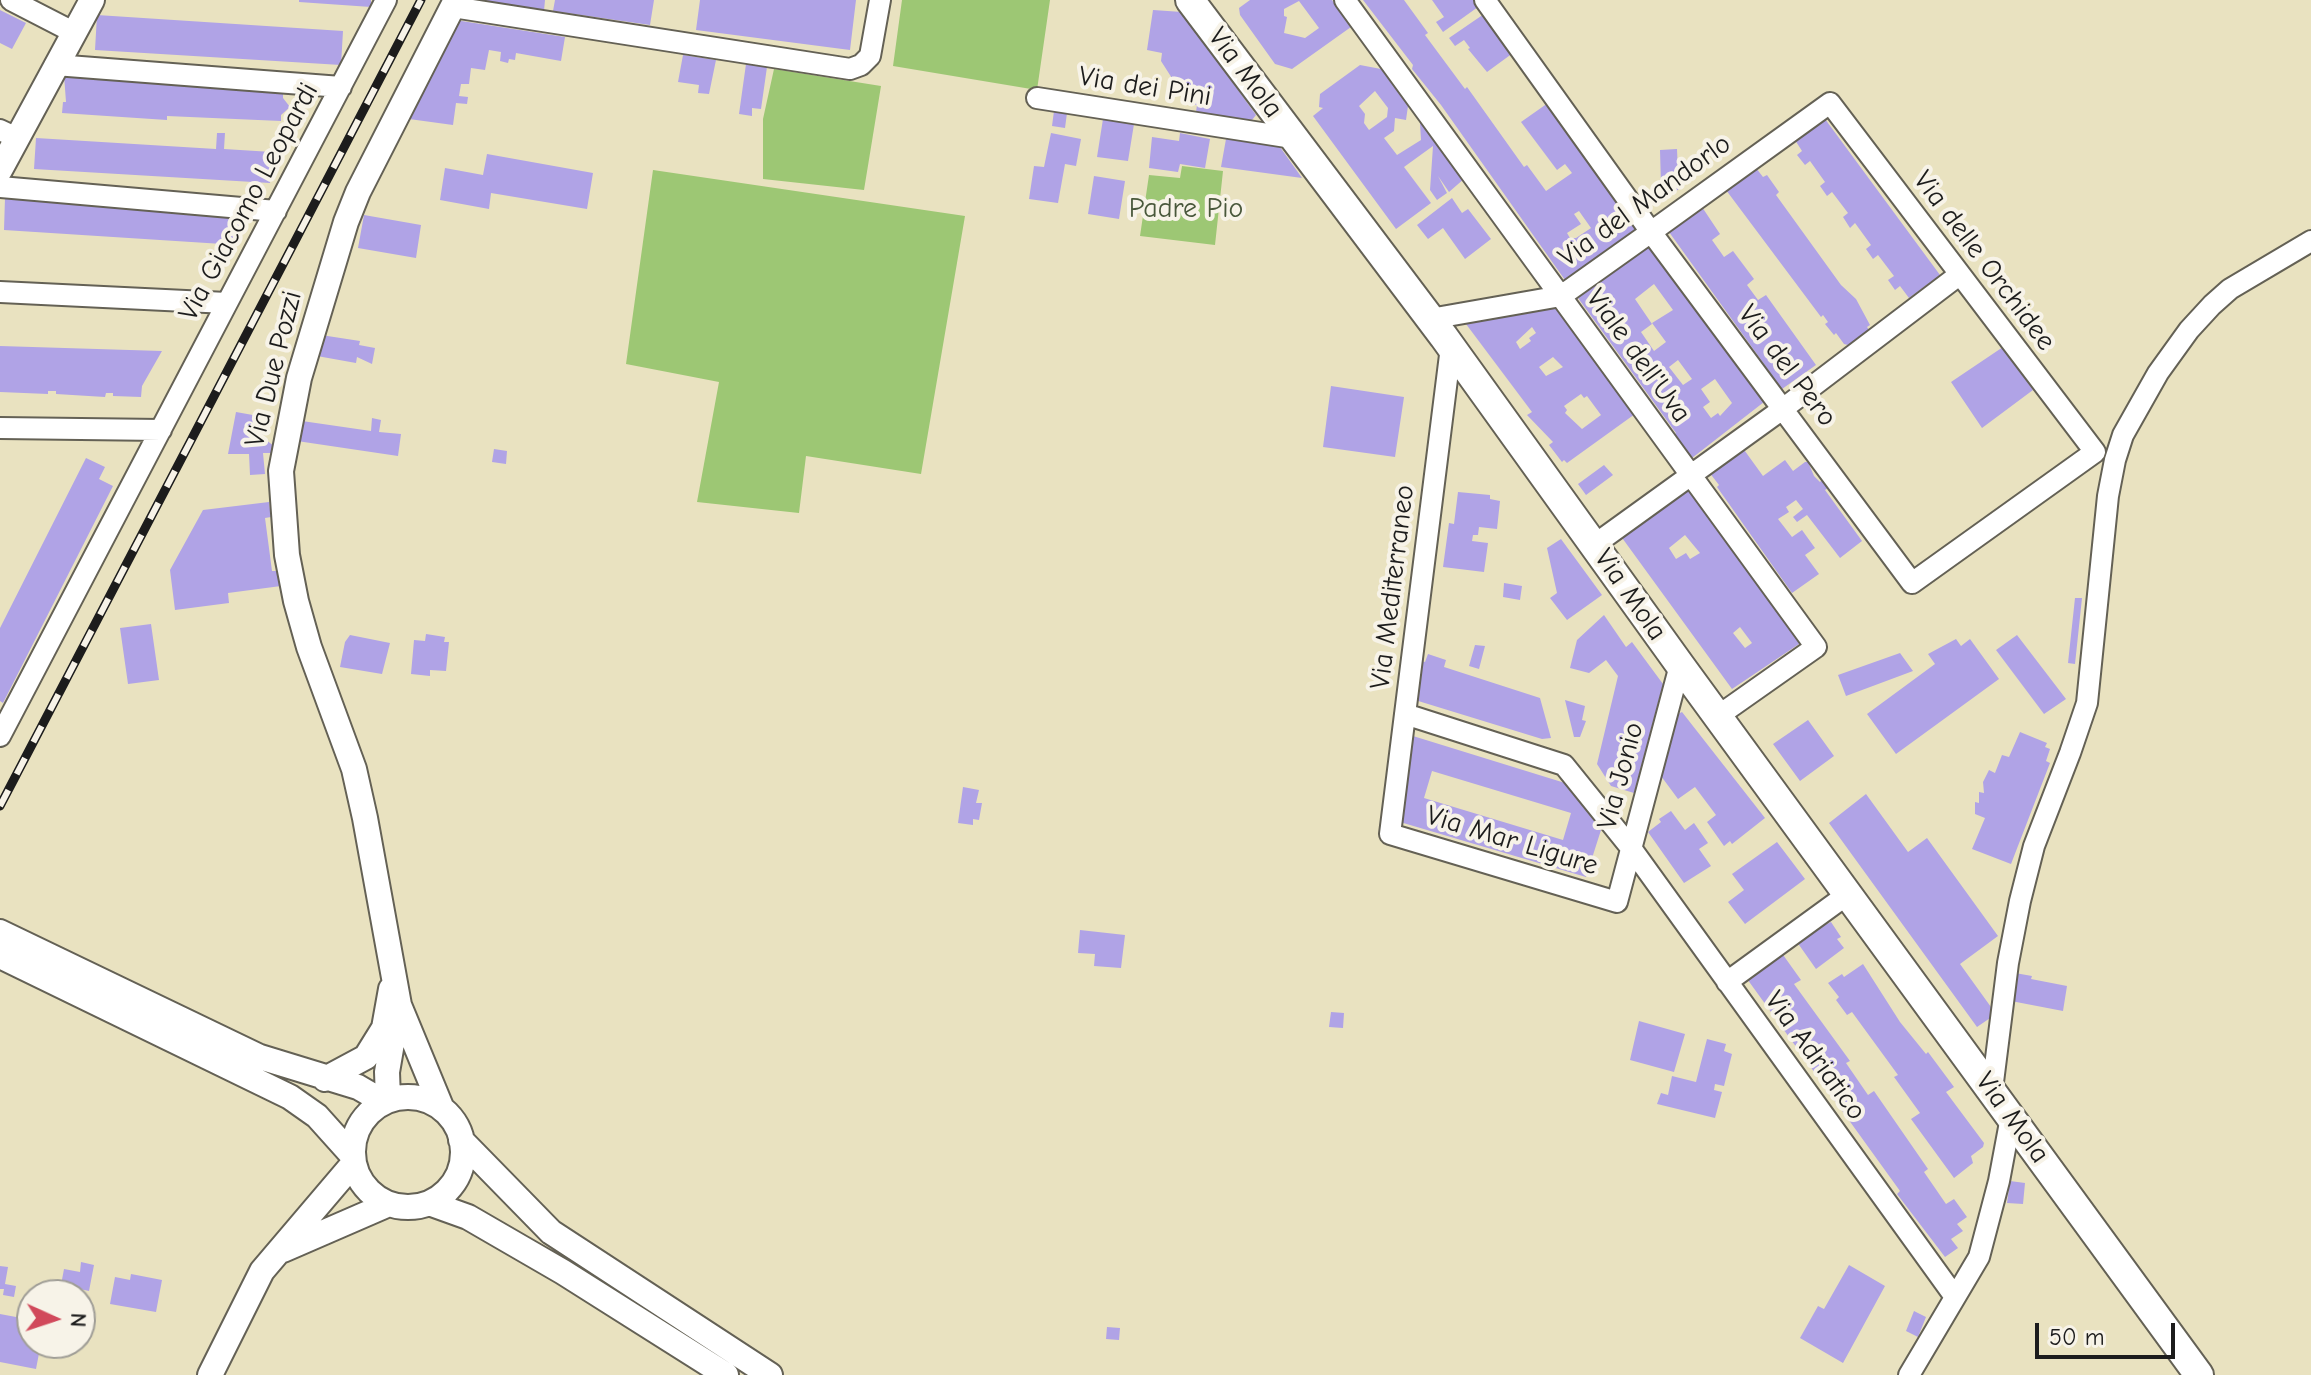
<!DOCTYPE html>
<style>
body{margin:0}
#map{position:relative;width:2311px;height:1375px;overflow:hidden;background:#e9e2c0;font-family:"Comic Neue",sans-serif}
canvas{display:block}
.north{position:absolute;left:16px;top:1279px;width:80px;height:80px;box-sizing:border-box;background:#f7f3e8;border:2px solid #9f9d96;border-radius:50%;rotate:93deg;font-size:22px;font-weight:700;line-height:32px;text-align:center;color:#1c1c1c}
.north::after{content:'';display:block;margin:auto;width:28px;height:36px;background:#d1495b;clip-path:polygon(50% 0,100% 100%,50% 72%,0 100%)}
.scale{position:absolute;left:2035px;top:1323px;width:140px;height:36px;box-sizing:border-box;border:4px solid #1c1c1c;border-top:0;padding-left:10px;font-size:24px;line-height:28px;white-space:nowrap;color:#1c1c1c;-webkit-text-stroke:6px #f7f3e8;paint-order:stroke}
</style>
<div id="map">
<canvas width="2311" height="1375"></canvas>
<div class="north">N</div>
<div class="scale">50 m</div>
</div>
<script>
const context = document.querySelector('canvas').getContext('2d');
context.lineJoin = 'round';
function fillPath(path, color) { context.fillStyle = color; context.fill(path, 'evenodd'); }
const poly = rows => new Path2D(rows.map(r => 'M' + r).join(''));
function trace(path, color, width, dash) { context.strokeStyle = color; context.lineWidth = width; context.lineCap = dash ? 'butt' : 'round'; context.setLineDash(dash || []); context.stroke(path); }
function label(font, color, halo, rows, align = 'center') {
  context.font = font + ' "Comic Neue",sans-serif'; context.lineWidth = 8; context.setLineDash([]); context.textBaseline = 'middle'; context.strokeStyle = halo; context.fillStyle = color; for (const [text, x, y, turn = 0] of rows) {
    context.save(); context.translate(x, y); context.rotate((+turn || 0) * Math.PI / 180); context.textAlign = isNaN(turn) ? turn : align; if (halo) context.strokeText(text, 0, 0); context.fillText(text, 0, 0); context.restore();
  }
}
fillPath(poly([
 [902,0,1050,0,1037,90,893,66],
 [774,69,881,86,864,190,763,179,763,119],
 [1182,166,1223,171,1215,245,1140,236,1149,175,1180,178],
 [653,170,965,216,921,474,806,456,799,513,697,502,719,382,626,364]
]), '#9dc774');
fillPath(poly([
 [299,0,371,0,371,7,299,2],
 [483,0,545,0,544,11],
 [555,0,654,0,650,25,553,11],
 [700,0,856,0,850,50,696,30],
 [1250,0,1332,0,1351,27,1292,69,1275,64,1240,15,1239,8],
 [1299,1,1319,28,1305,38,1284,33,1287,17,1284,16,1284,9],
 [1363,0,1404,0,1428,33,1425,35,1465,89,1467,87,1524,167,1527,165,1546,191,1572,173,1565,164,1557,170,1521,122,1548,103,1638,227,1565,280,1441,105,1412,69,1413,65],
 [1579,211,1591,228,1576,238,1570,238,1567,233,1581,224,1574,214],
 [1432,0,1473,0,1478,7,1443,32,1436,22,1444,17],
 [0,10,26,23,12,49,0,43],
 [1153,10,1182,12,1256,115,1252,120,1196,112,1197,105,1190,104,1177,86,1161,61,1162,53,1147,50],
 [1484,14,1513,53,1487,72,1468,49,1470,48,1464,40,1455,46,1449,38],
 [97,15,343,31,341,65,95,50],
 [455,20,565,37,561,61,516,53,515,60,509,59,508,63,500,61,501,52,489,50,485,70,471,68,469,84,461,84,459,96,468,97,467,104,456,103,453,125,409,119,407,115],
 [683,55,716,60,709,94,698,93,699,85,678,82],
 [746,64,767,67,761,109,752,108,752,116,739,114],
 [1360,65,1381,69,1408,106,1406,120,1395,118,1394,131,1384,138,1397,155,1421,140,1420,123,1424,123,1465,178,1449,192,1438,176,1447,193,1437,200,1430,190,1433,146,1404,167,1431,203,1396,229,1313,116,1323,108,1319,107,1320,94],
 [1375,91,1388,108,1387,117,1369,130,1364,123,1365,114,1359,106],
 [64,75,283,92,283,98,290,107,281,115,281,121,167,116,167,120,62,113,63,102,66,102],
 [1054,111,1067,113,1065,128,1052,126],
 [1103,119,1134,124,1128,161,1097,157],
 [1825,119,1940,275,1909,298,1900,286,1895,290,1888,280,1894,276,1878,255,1873,259,1866,249,1871,245,1855,223,1850,228,1843,217,1848,213,1832,192,1827,196,1820,186,1825,182,1810,161,1805,165,1797,155,1802,151,1795,140],
 [217,133,225,133,224,149,272,152,270,183,34,169,36,138,216,149],
 [1051,133,1081,139,1076,166,1065,164,1058,203,1029,199,1034,166,1044,167],
 [1180,133,1210,139,1205,168,1180,164,1178,172,1149,168,1152,137,1179,141],
 [1226,139,1280,147,1302,178,1221,167],
 [1677,149,1678,173,1682,172,1683,186,1668,197,1666,186,1661,186,1660,150],
 [487,154,593,173,587,209,491,193,489,209,440,200,445,168,483,175],
 [1756,168,1763,177,1767,175,1779,192,1776,195,1841,285,1856,299,1870,325,1867,327,1869,330,1848,345,1844,344,1836,333,1834,335,1825,324,1828,322,1823,315,1821,317,1726,190],
 [1094,176,1125,181,1119,219,1088,214],
 [5,198,240,212,238,245,4,230],
 [1452,198,1462,213,1468,209,1491,239,1465,259,1443,228,1428,239,1417,225],
 [1702,207,1720,234,1712,240,1724,257,1733,251,1754,279,1747,285,1758,300,1766,295,1816,365,1782,389,1669,232],
 [364,215,421,225,416,258,358,248],
 [1650,246,1764,402,1692,458,1674,435,1676,433,1578,298],
 [1654,284,1673,310,1652,323,1666,342,1654,351,1641,332,1652,324,1635,299],
 [1678,360,1692,379,1683,385,1669,367],
 [1715,379,1732,403,1720,416,1718,413,1711,418,1703,407,1710,402,1701,389],
 [1555,302,1635,414,1567,463,1564,460,1562,462,1549,445,1553,442,1527,415,1532,412,1463,320],
 [1532,327,1536,333,1529,338,1531,341,1520,349,1516,342],
 [1553,357,1563,367,1546,376,1539,367],
 [1581,394,1584,398,1587,396,1601,415,1582,429,1565,413,1567,410,1564,406],
 [321,335,360,341,359,345,375,348,372,364,357,357,356,363,317,356],
 [0,346,162,351,142,386,141,397,113,396,113,393,106,393,105,397,56,394,56,391,48,391,48,394,0,392],
 [2003,347,2033,390,1982,428,1951,382],
 [1331,386,1404,397,1395,457,1323,447],
 [236,412,264,417,262,437,274,446,272,453,263,453,265,474,250,475,249,454,228,454],
 [372,418,381,420,379,432,401,434,398,456,297,441,302,421,371,431],
 [1742,447,1763,476,1785,460,1793,471,1805,462,1808,462,1814,476,1820,482,1822,480,1828,488,1825,490,1862,541,1840,558,1807,515,1797,522,1793,517,1803,509,1796,500,1786,507,1789,512,1778,519,1792,537,1802,530,1815,548,1805,555,1819,574,1792,593,1717,487,1719,485,1709,472],
 [494,449,507,451,506,464,492,462],
 [86,458,105,467,99,479,113,486,3,703,0,701,0,628],
 [1604,465,1613,475,1586,495,1578,484],
 [1688,486,1802,642,1732,689,1620,535],
 [1685,535,1700,553,1690,559,1686,553,1676,559,1669,548],
 [1740,627,1752,643,1745,648,1733,633],
 [1458,492,1490,495,1490,499,1500,501,1497,529,1479,527,1478,535,1473,535,1472,541,1488,543,1484,572,1443,567,1449,523,1454,524],
 [269,502,271,517,265,518,272,571,279,571,281,586,228,593,229,603,175,610,170,570,203,510],
 [1561,539,1602,595,1567,620,1550,598,1557,593,1547,548],
 [1504,583,1522,586,1520,600,1503,597],
 [2075,598,2082,598,2075,664,2068,663],
 [1604,615,1626,647,1632,642,1663,684,1634,793,1611,786,1597,764,1618,676,1606,660,1589,673,1570,668,1577,640],
 [151,624,159,680,128,684,120,628],
 [426,634,445,637,444,642,449,642,446,671,430,670,430,676,411,674,414,640,425,641],
 [350,635,390,643,382,674,340,667,345,642],
 [2017,635,2066,699,2044,714,1996,650],
 [1956,639,1961,646,1970,639,1999,679,1896,754,1867,714,1935,664,1928,654],
 [1475,645,1485,646,1479,669,1469,666],
 [1900,653,1913,671,1846,696,1838,675],
 [1428,654,1446,660,1444,667,1540,698,1551,738,1542,739,1415,700,1422,661,1425,662],
 [1565,700,1585,706,1582,720,1586,721,1580,737,1574,737],
 [1682,712,1765,818,1732,844,1730,841,1724,846,1707,822,1716,815,1695,787,1678,799,1661,776,1678,714],
 [1808,720,1834,756,1800,781,1773,744],
 [2020,732,2047,743,2045,747,2050,749,2046,761,2050,763,2011,864,1972,849,1985,818,1975,814,1975,802,1979,803,1979,792,1984,793,1983,782,1989,770,1995,773,2002,755,2009,757],
 [1413,736,1565,783,1601,830,1586,877,1400,822],
 [1432,771,1571,813,1563,840,1424,798],
 [963,787,979,790,976,803,982,803,979,820,973,819,973,825,958,823],
 [1866,794,1908,852,1927,838,1998,936,1960,964,1996,1014,1977,1027,1829,823],
 [1671,811,1685,830,1694,823,1708,843,1699,849,1711,866,1684,883,1648,832,1661,822,1659,819],
 [1777,842,1805,879,1745,924,1728,902,1744,890,1732,874],
 [1822,922,1825,925,1831,922,1841,937,1837,939,1844,948,1816,969,1797,942],
 [1080,930,1125,935,1121,968,1094,966,1095,954,1078,953],
 [1781,952,1801,980,1794,984,1850,1061,1846,1063,1868,1095,1874,1091,1928,1169,1924,1172,1946,1204,1954,1199,1967,1217,1957,1224,1963,1231,1951,1239,1958,1248,1945,1257,1897,1194,1900,1191,1745,976],
 [1863,964,1900,1022,1926,1054,1928,1052,1954,1087,1946,1092,1984,1143,1983,1147,1971,1156,1973,1163,1954,1178,1911,1119,1920,1113,1894,1077,1898,1075,1852,1012,1847,1015,1836,1000,1839,997,1828,983,1842,974,1844,977],
 [2015,973,2032,976,2031,979,2067,986,2063,1011,2011,1001],
 [1331,1012,1344,1013,1343,1028,1329,1027],
 [1639,1021,1685,1034,1674,1072,1630,1060],
 [1707,1039,1726,1044,1724,1051,1732,1054,1724,1086,1715,1084,1714,1090,1722,1092,1715,1118,1657,1104,1661,1093,1668,1095,1672,1076,1696,1082],
 [2010,1181,2025,1183,2023,1204,2007,1203],
 [81,1262,94,1265,89,1291,61,1285,64,1269,80,1272],
 [1849,1265,1885,1286,1843,1363,1800,1338,1818,1306,1824,1309],
 [0,1266,8,1267,5,1284,16,1286,14,1297,3,1295,4,1289,0,1289],
 [131,1274,162,1280,156,1312,110,1304,115,1277,130,1280],
 [1914,1311,1926,1317,1918,1337,1906,1331],
 [0,1314,32,1320,32,1343,41,1343,36,1369,0,1362],
 [1107,1327,1120,1328,1119,1340,1106,1339]
]), '#b0a3e6');
const minor = poly([
 [11,0,75,33],
 [1345,0,1816,647,1718,716],
 [453,7,850,69,861,65,870,56,880,0],
 [55,65,341,87],
 [1037,98,1293,138],
 [0,130,17,138],
 [0,187,276,211],
 [0,292,227,303],
 [1430,319,1561,296,1651,232,1830,103,2095,452,1912,583,1651,232,1485,0],
 [1451,347,1390,834,1617,902,1680,665],
 [0,428,161,430],
 [1594,545,1784,408,1959,275],
 [1405,714,1564,765,1631,848,1955,1297],
 [0,736,386,0],
 [1727,982,1848,894],
 [1992,1090,2008,963,2020,901,2034,846,2070,753,2087,703,2108,496,2115,460,2123,435,2158,373,2189,330,2212,305,2230,289,2311,241],
 [1909,1375,1979,1257,1999,1181,2011,1117]
]);
const tertiary = poly([
 [0,170,92,0],
 [0,932,260,1057,358,1087,382,1101],
 [0,956,290,1097,317,1116,352,1155],
 [325,1079,366,1057,384,1028,391,989],
 '353 1152a55 55 0 1 1 110 0a55 55 0 1 1-110 0Z',
 [388,1099,387,1072,396,1020],
 [442,1109,399,1005,365,818,354,769,309,647,296,601,287,555,281,471,299,378,346,222,358,192,456,0],
 [461,1140,551,1232,770,1375],
 [429,1203,468,1217,563,1272,726,1375],
 [283,1250,389,1204],
 [210,1375,262,1271,353,1164]
]);
const secondary = poly([
 [1190,0,1444,337,1680,665,2199,1375]
]);
trace(minor, '#646155', 24);
trace(tertiary, '#646155', 28);
trace(secondary, '#646155', 32);
trace(minor, '#fff', 20);
trace(tertiary, '#fff', 24);
trace(secondary, '#fff', 28);
const rail = poly([
 [0,806,421,0]
]);
trace(rail, '#1c1c1c', 9);
trace(rail, '#f7f3e8', 6, [18]);
label('28px', '#1c1c1c', '#f7f3e8', [
 ["Via Mola",1245,73,53],
 ["Via dei Pini",1145,87,9],
 ["Via del Mandorlo",1645,201,-36],
 ["Via Giacomo Leopardi",249,202,-62],
 ["Via delle Orchidee",1984,261,53],
 ["Viale dell'Uva",1638,356,54],
 ["Via del Pero",1787,366,53],
 ["Via Due Pozzi",274,369,-76],
 ["Via Mediterraneo",1393,587,-83],
 ["Via Mola",1630,595,55],
 ["Via Jonio",1621,776,-75],
 ["Via Mar Ligure",1512,841,17],
 ["Via Adriatico",1815,1056,54],
 ["Via Mola",2012,1118,54]
]);
label('28px', '#49583b', '#f7f3e8', [
 ["Padre Pio",1186,209]
]);
</script>
